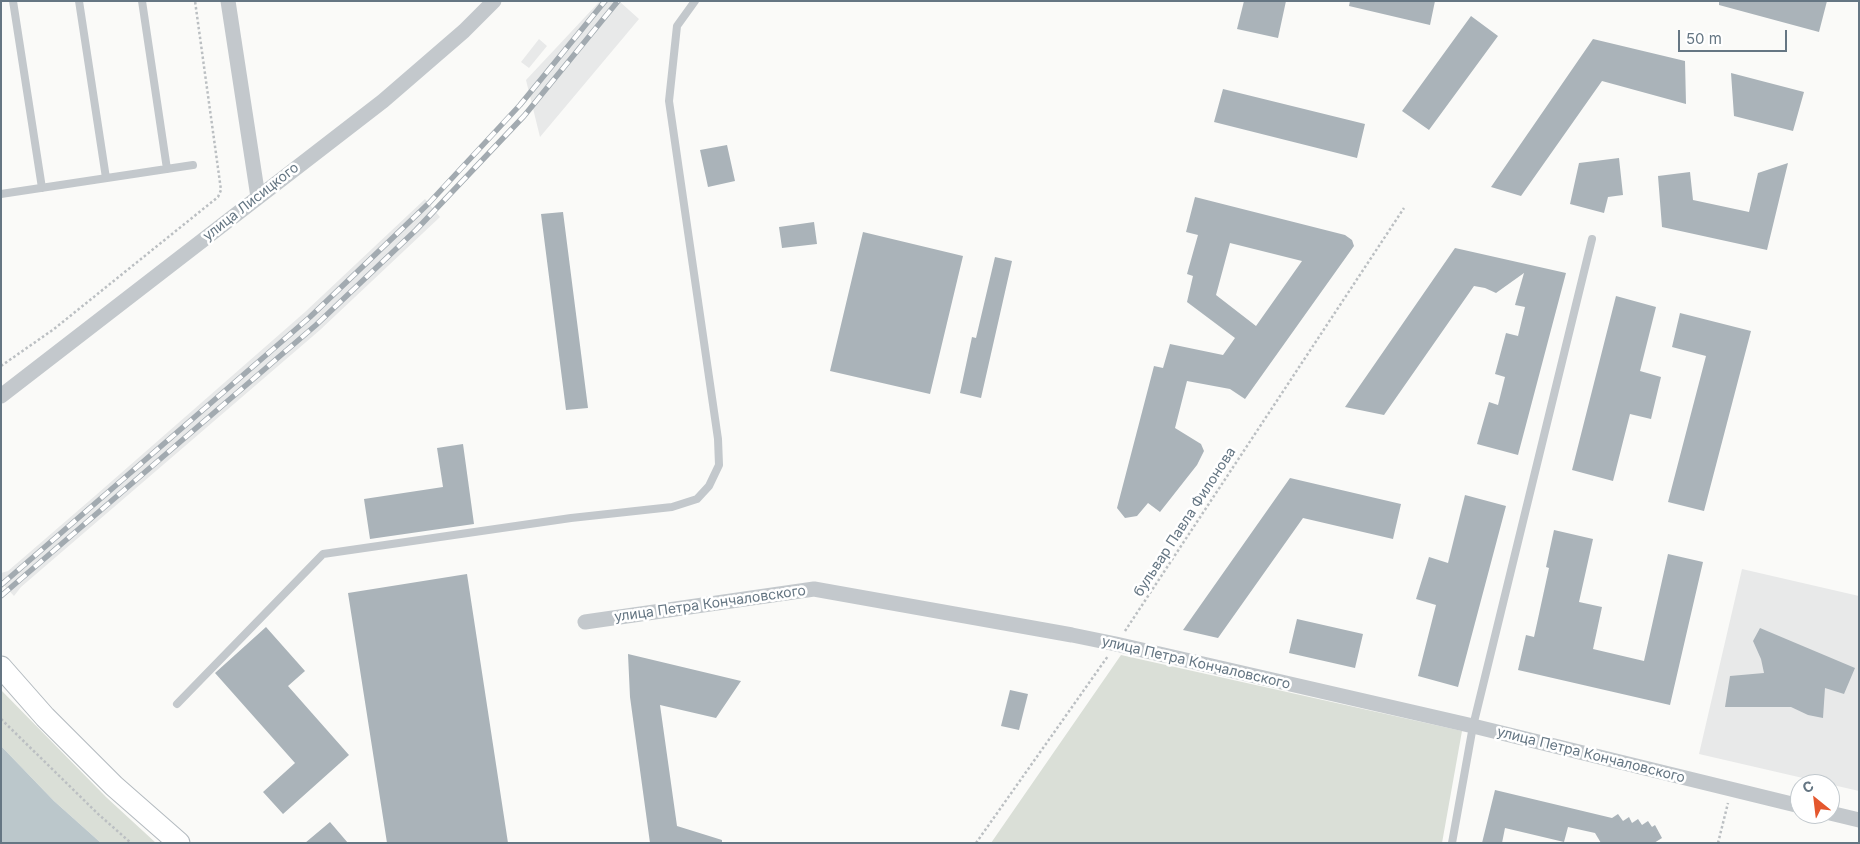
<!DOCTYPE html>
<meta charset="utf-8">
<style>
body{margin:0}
#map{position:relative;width:1860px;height:844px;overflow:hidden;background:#fafaf8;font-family:Inter,sans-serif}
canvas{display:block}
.frame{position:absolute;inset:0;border:2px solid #657683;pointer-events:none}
.north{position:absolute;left:1790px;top:774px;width:50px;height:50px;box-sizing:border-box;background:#fff;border:1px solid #c1c8cd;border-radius:50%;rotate:331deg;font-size:14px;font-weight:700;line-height:20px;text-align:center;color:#657683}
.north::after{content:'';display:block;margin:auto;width:18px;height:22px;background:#e4572e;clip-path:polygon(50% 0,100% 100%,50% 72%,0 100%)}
.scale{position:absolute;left:1678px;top:30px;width:109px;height:22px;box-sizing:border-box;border:2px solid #657683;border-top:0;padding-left:6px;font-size:15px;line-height:18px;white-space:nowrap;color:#657683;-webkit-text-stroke:4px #fff;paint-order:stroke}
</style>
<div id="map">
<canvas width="1860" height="844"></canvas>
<div class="frame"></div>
<div class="north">С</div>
<div class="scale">50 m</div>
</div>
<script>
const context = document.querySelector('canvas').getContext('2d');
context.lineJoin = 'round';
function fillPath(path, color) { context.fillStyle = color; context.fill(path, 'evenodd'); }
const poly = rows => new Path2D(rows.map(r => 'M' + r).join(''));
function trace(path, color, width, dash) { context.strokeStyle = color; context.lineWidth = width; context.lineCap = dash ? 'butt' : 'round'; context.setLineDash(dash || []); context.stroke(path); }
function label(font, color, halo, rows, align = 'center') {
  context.font = font + ' Inter,sans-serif'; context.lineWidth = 5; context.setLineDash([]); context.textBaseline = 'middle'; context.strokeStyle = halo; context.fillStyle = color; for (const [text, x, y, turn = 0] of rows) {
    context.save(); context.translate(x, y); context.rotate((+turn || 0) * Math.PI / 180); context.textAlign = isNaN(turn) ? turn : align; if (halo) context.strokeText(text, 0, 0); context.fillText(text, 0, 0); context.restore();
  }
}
fillPath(poly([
 [600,1,619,1,639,19,540,137,526,80],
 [539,39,547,46,529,68,521,62],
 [425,199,440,217,320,330,21,587,14,596,1,582,1,573,8,571,96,495,305,312],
 [1742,569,1859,596,1859,791,1699,754]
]), '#e8e9e9');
fillPath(poly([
 [1121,655,1462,731,1442,843,991,843],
 [1,690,106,797,156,843,101,843,54,801,1,746]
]), '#dadfd7');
fillPath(poly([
 [1,746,54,801,101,843,1,843]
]), '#bbc7cb');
fillPath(poly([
 [1244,1,1286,1,1278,38,1237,29],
 [1350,1,1435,1,1430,25,1349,6],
 [1719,1,1827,1,1819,32,1719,5],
 [1471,16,1498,36,1429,130,1402,111],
 [1593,39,1685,61,1686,104,1602,81,1521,196,1491,187],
 [1731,73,1804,92,1793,131,1734,116],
 [1223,89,1365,124,1357,158,1214,122],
 [727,145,735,181,708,187,700,150],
 [1619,158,1623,195,1608,197,1604,213,1570,204,1579,163],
 [1788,163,1767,250,1662,227,1658,176,1690,172,1693,200,1749,212,1758,173],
 [1195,197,1345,235,1352,240,1354,246,1245,399,1230,389,1187,381,1175,428,1201,444,1204,451,1197,465,1160,512,1148,503,1137,516,1125,518,1117,508,1154,366,1163,368,1170,344,1223,355,1235,338,1187,302,1193,276,1187,274,1198,235,1186,232],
 [1230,243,1302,261,1256,326,1216,295],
 [563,212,588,408,566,410,541,214],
 [814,222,817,244,782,248,779,227],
 [863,232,963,256,930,394,830,371],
 [1455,248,1566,273,1518,455,1477,444,1489,402,1498,405,1505,377,1495,374,1506,333,1518,336,1525,307,1515,305,1524,273,1496,293,1485,288,1474,286,1384,415,1345,407],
 [995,257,1012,261,981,398,960,393,972,337,976,338],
 [1616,296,1656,307,1640,371,1661,377,1651,419,1630,414,1613,481,1572,470],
 [1680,313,1751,331,1704,511,1668,502,1706,356,1672,347],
 [463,444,474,524,370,539,364,499,443,487,437,448],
 [1290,478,1401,504,1393,539,1303,518,1218,638,1183,630],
 [1465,495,1506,506,1458,687,1418,676,1436,605,1416,599,1429,557,1448,563],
 [1554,530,1593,539,1579,602,1602,607,1593,649,1644,661,1668,554,1703,562,1670,705,1518,670,1526,635,1534,637,1549,568,1546,567],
 [467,574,508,843,387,843,348,593],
 [1297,619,1363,634,1355,668,1289,653],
 [266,627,305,671,288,686,349,755,283,814,263,792,295,763,215,673],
 [1760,628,1855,668,1844,694,1825,688,1823,718,1808,715,1791,707,1725,707,1730,676,1764,673,1761,659,1753,641],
 [628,654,741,681,716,718,660,705,677,826,722,840,722,843,650,843,630,697],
 [1010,690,1028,694,1019,730,1001,726],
 [1495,790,1612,818,1618,814,1623,821,1629,817,1632,823,1638,819,1642,825,1648,821,1652,827,1655,825,1662,838,1654,843,1601,843,1595,833,1568,827,1564,842,1505,828,1502,843,1482,843],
 [330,822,348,843,305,843]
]), '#aab3b9');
const secondary = poly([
 [1,667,45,717,114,786,179,843]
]);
trace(secondary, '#b3babf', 23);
trace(poly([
 [1,366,54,329,218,197,221,190,195,1],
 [1125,631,1404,208],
 [1,719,97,813,131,843],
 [976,843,1108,656],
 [1718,843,1728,803]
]), '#bbbfc2', 2.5, [2.5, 2.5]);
trace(poly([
 [13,1,42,188],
 [79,1,106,178],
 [142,1,167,169],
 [1,194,193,165],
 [177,704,323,554,571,518,672,507,697,499,709,486,719,465,718,439,669,101,677,26,695,1],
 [1452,843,1473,726,1592,239]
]), '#c3c8cc', 8);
trace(poly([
 [228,1,258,197],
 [1,396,383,101,464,31,494,1],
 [585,622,814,589,1072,635,1116,644,1473,726,1800,806],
 [1830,813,1859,820]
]), '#c3c8cc', 15);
trace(secondary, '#fff', 21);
const rail = poly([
 [1,585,310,317,429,203,520,105,605,1],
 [1,596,316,325,416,230,524,116,618,1]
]);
trace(rail, '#a2aab0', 5.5);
trace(rail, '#fff', 4, [11]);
label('14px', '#657683', '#fff', [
 ["улица Лисицкого",251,202,-38],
 ["бульвар Павла Филонова",1185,522,-57],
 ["улица Петра Кончаловского",710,604,-8],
 ["улица Петра Кончаловского",1196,663,13],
 ["улица Петра Кончаловского",1591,755,14]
]);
</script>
